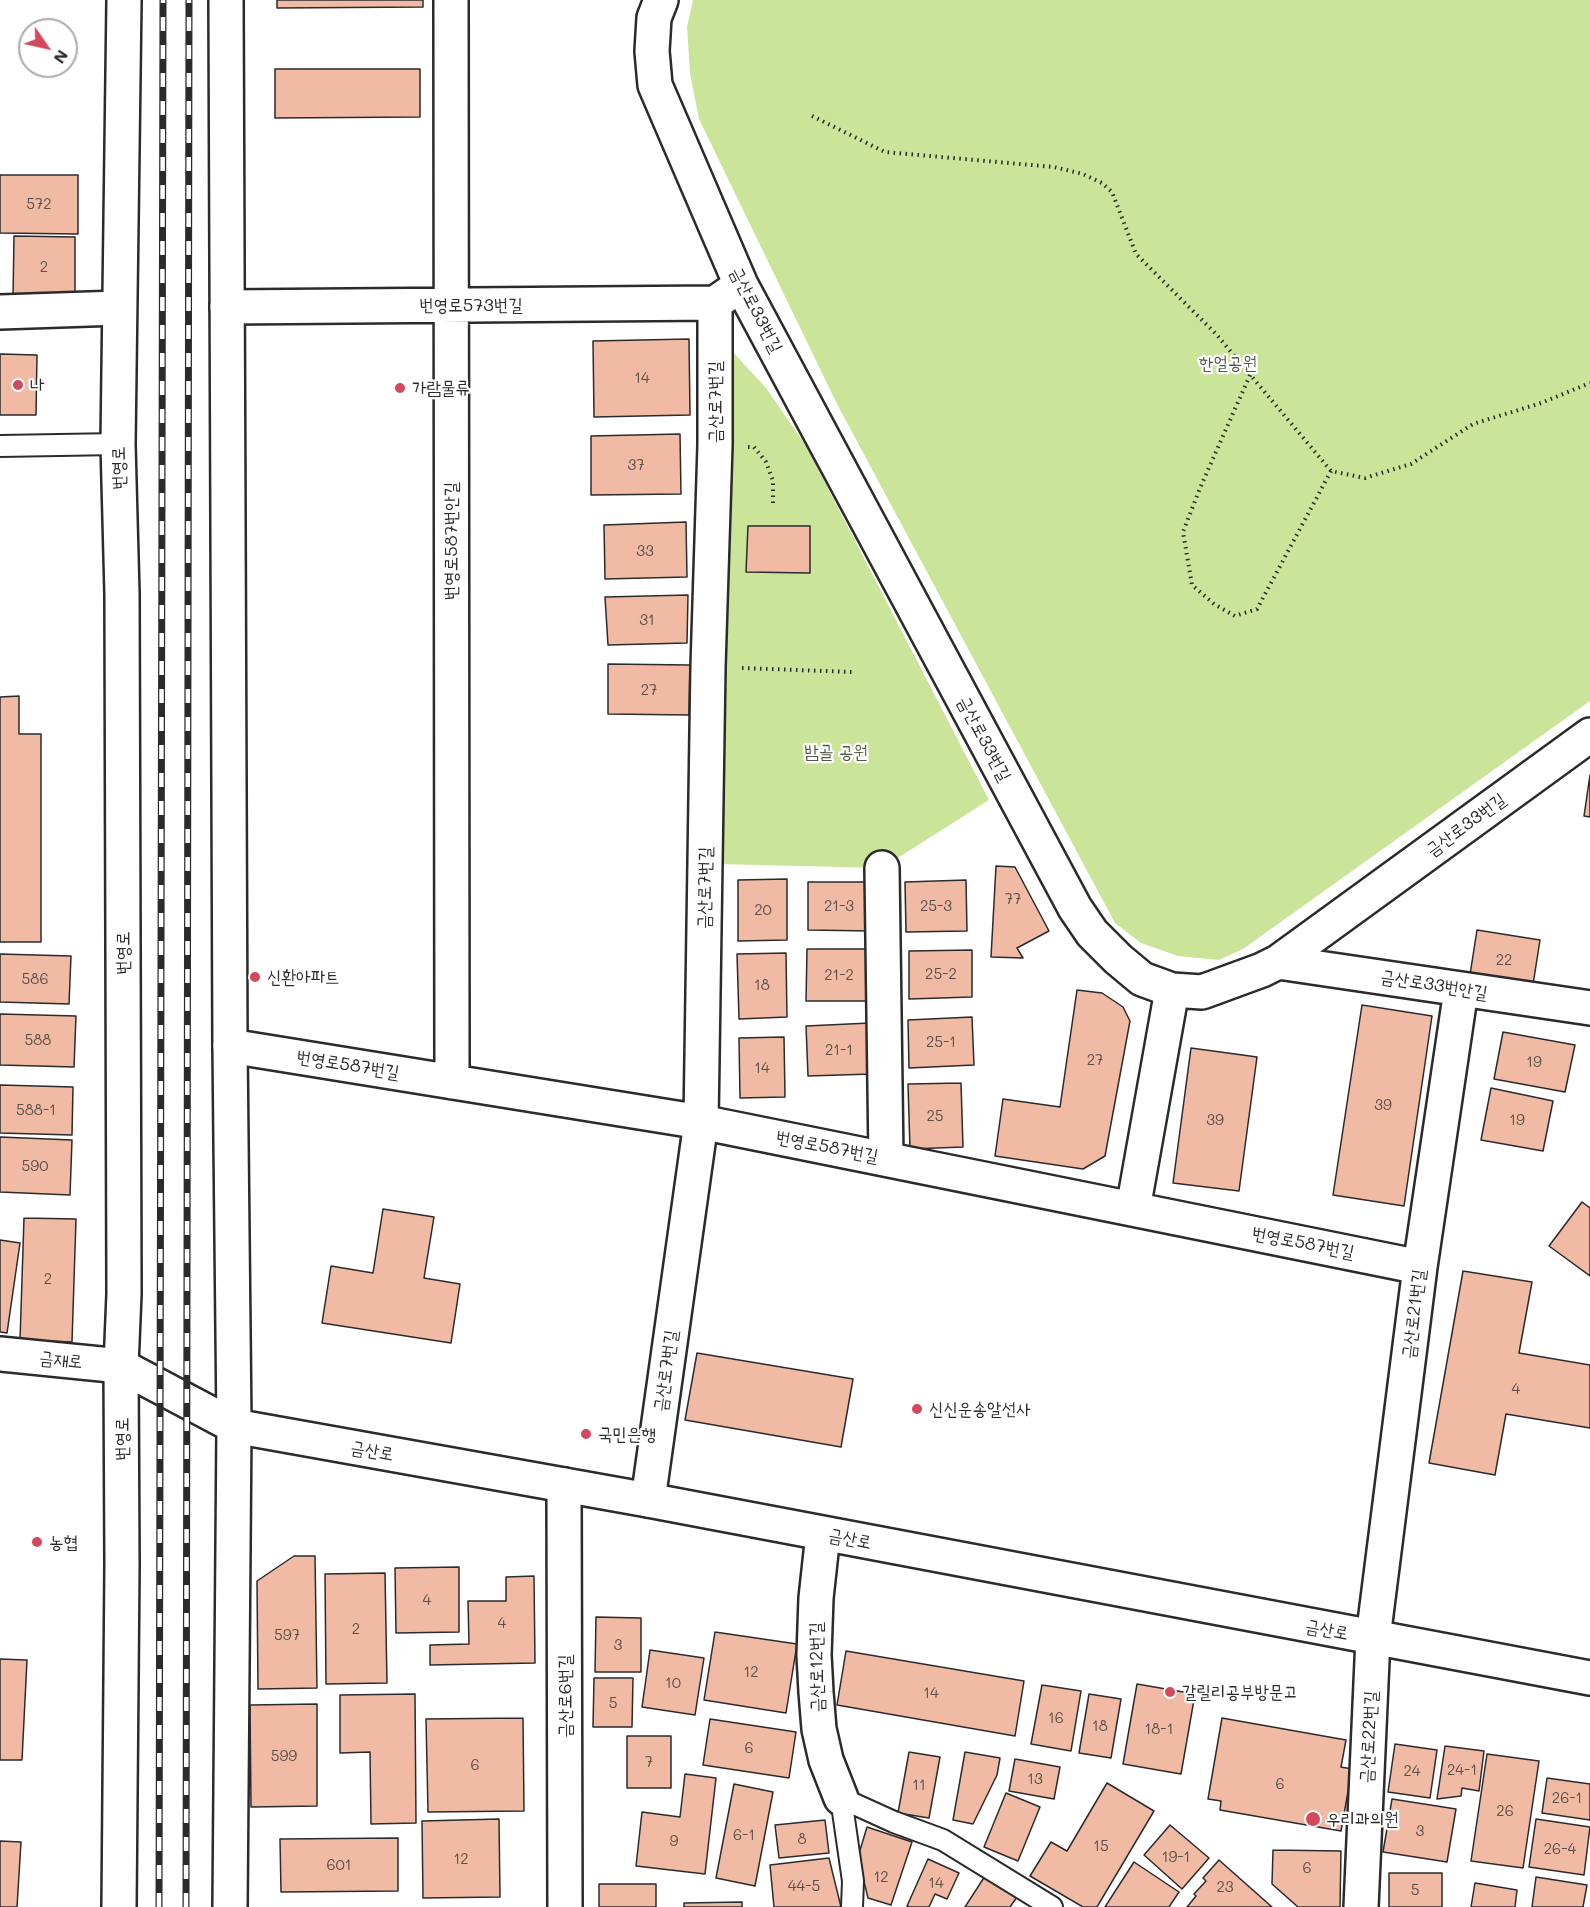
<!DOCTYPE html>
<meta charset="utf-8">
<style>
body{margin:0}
#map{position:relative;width:1590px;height:1907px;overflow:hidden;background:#fff;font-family:Mali,sans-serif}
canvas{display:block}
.north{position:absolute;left:18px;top:18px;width:60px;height:60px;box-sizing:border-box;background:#fff;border:2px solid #aaa;border-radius:50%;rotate:124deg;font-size:16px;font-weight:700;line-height:24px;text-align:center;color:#2b2b2b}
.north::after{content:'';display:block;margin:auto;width:21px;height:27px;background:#d1495b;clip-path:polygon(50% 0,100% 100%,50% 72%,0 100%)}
</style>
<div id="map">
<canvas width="1590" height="1907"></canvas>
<div class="north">N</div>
</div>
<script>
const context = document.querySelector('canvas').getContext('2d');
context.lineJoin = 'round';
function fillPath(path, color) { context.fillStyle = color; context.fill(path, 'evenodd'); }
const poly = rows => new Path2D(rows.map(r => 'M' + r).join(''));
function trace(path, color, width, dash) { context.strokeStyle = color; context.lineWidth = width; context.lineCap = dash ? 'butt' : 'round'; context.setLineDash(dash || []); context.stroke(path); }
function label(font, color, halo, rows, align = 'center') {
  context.font = font + ' Mali,"Poor Story",sans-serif'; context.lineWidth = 4.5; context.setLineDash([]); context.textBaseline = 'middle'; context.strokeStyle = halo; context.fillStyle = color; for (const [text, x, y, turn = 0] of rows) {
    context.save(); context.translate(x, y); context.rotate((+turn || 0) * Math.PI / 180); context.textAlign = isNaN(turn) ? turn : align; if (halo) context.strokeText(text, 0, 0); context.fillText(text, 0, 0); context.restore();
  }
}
fillPath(poly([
 [693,0,1590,0,1590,701,1243,949,1219,960,1178,956,1141,943,1115,923,837,404,699,119,690,73,687,27],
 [732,351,766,388,805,444,989,800,882,868,717,864]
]), '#cae49a');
const building = poly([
 [277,0,423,0,423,7,277,8,277,0],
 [275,69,420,69,420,117,275,118,275,69],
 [0,175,78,175,78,234,0,233,0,175],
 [14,236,75,237,75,298,13,297,14,236],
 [689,339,690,415,594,417,593,341,689,339],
 [0,354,37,355,36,415,0,415,0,354],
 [680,434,681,494,591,495,591,436,680,434],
 [686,522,687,577,605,579,604,525,686,522],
 [748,526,810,526,810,573,746,572,748,526],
 [688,595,687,643,608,645,605,597,688,595],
 [608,664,690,665,689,715,608,714,608,664],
 [19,696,19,734,41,734,41,942,0,942,0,697,19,696],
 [1590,775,1590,817,1584,816,1590,775],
 [996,866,1015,867,1049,931,1017,948,1023,958,991,957,996,866],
 [787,879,787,940,738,941,738,880,787,879],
 [966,880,967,931,906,932,905,882,966,880],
 [808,882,870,882,870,931,808,930,808,882],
 [1477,930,1540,940,1532,991,1469,981,1477,930],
 [807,949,871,949,871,1001,806,1001,807,949],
 [972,950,972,997,909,999,909,951,972,950],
 [786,953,787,1017,739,1019,737,954,786,953],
 [0,954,71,956,69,1004,0,1002,0,954],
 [1077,990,1102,993,1123,1007,1130,1021,1105,1156,1083,1169,995,1156,1003,1099,1060,1107,1077,990],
 [1362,1005,1432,1016,1404,1206,1333,1195,1362,1005],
 [0,1014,76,1016,74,1067,0,1065,0,1014],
 [972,1017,974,1065,909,1068,908,1020,972,1017],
 [870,1023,872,1074,808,1076,806,1026,870,1023],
 [1503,1032,1575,1045,1565,1092,1494,1079,1503,1032],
 [784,1037,785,1097,740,1098,739,1038,784,1037],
 [1191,1048,1257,1057,1239,1191,1173,1183,1191,1048],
 [961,1083,963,1147,910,1149,908,1084,961,1083],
 [0,1085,73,1087,72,1135,0,1133,0,1085],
 [1491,1088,1553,1101,1543,1151,1481,1140,1491,1088],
 [0,1137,72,1140,70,1195,0,1192,0,1137],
 [1582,1202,1590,1208,1590,1276,1549,1246,1582,1202],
 [383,1209,434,1217,424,1278,460,1284,451,1343,322,1323,331,1266,373,1273,383,1209],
 [24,1218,76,1219,72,1342,20,1340,24,1218],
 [0,1240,20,1243,7,1333,0,1332,0,1240],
 [1463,1271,1532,1282,1519,1353,1590,1365,1590,1428,1506,1414,1495,1475,1429,1463,1463,1271],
 [697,1353,853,1379,841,1447,685,1420,697,1353],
 [294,1556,315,1556,317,1688,258,1689,257,1581,294,1556],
 [459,1567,459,1632,396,1633,395,1568,459,1567],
 [385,1573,387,1683,326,1684,325,1574,385,1573],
 [534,1576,535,1663,430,1665,430,1645,469,1644,468,1601,506,1601,506,1577,534,1576],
 [596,1617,641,1618,641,1672,595,1672,596,1617],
 [715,1632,797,1644,786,1713,704,1700,715,1632],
 [650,1650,704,1658,695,1715,642,1707,650,1650],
 [846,1651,1024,1681,1015,1736,837,1705,846,1651],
 [0,1659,27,1660,22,1760,0,1760,0,1659],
 [594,1678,633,1678,632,1727,593,1727,594,1678],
 [1137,1684,1195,1694,1181,1774,1123,1764,1137,1684],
 [1042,1685,1081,1691,1071,1751,1031,1744,1042,1685],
 [415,1694,416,1823,371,1824,370,1752,340,1753,340,1695,415,1694],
 [1089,1694,1121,1699,1111,1758,1079,1753,1089,1694],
 [317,1704,317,1806,251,1807,250,1705,317,1704],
 [523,1718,524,1811,428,1812,426,1719,523,1718],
 [1222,1718,1346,1740,1341,1767,1352,1769,1341,1831,1220,1810,1221,1801,1208,1799,1222,1718],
 [710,1719,796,1732,789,1778,703,1765,710,1719],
 [627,1736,671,1736,671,1788,627,1788,627,1736],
 [1395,1744,1437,1750,1430,1798,1388,1792,1395,1744],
 [1445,1746,1484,1751,1479,1791,1462,1788,1461,1796,1437,1799,1445,1746],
 [909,1752,940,1757,929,1818,898,1813,909,1752],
 [965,1752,1000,1758,997,1775,973,1824,953,1820,965,1752],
 [1487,1754,1539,1761,1523,1868,1471,1861,1487,1754],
 [1015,1759,1060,1767,1054,1799,1009,1791,1015,1759],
 [685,1774,716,1778,705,1874,636,1866,642,1812,680,1817,685,1774],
 [1547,1778,1590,1784,1590,1820,1542,1813,1547,1778],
 [1107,1783,1154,1811,1097,1907,1083,1907,1030,1876,1051,1842,1067,1851,1107,1783],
 [734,1784,773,1792,755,1886,716,1878,734,1784],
 [1006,1793,1040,1807,1018,1861,984,1847,1006,1793],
 [1392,1799,1456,1809,1447,1862,1383,1852,1392,1799],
 [499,1819,500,1897,423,1898,422,1821,499,1819],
 [1536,1819,1590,1827,1584,1875,1529,1867,1536,1819],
 [825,1820,829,1853,779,1858,775,1825,825,1820],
 [1170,1825,1209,1858,1182,1889,1144,1855,1170,1825],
 [867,1827,912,1842,891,1905,868,1898,858,1857,867,1827],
 [398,1838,398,1891,281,1892,280,1839,398,1838],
 [0,1841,21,1842,17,1907,0,1907,0,1841],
 [1273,1850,1341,1851,1340,1907,1298,1907,1272,1884,1273,1850],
 [829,1858,841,1907,774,1907,770,1865,829,1858],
 [928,1859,959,1873,947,1899,935,1894,929,1907,910,1907,907,1906,928,1859],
 [1219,1860,1272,1907,1187,1907,1196,1896,1194,1894,1206,1881,1203,1878,1219,1860],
 [1134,1862,1179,1892,1169,1907,1105,1907,1134,1862],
 [987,1873,1019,1894,1010,1907,965,1907,987,1873],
 [1389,1873,1442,1873,1442,1907,1389,1907,1389,1873],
 [1536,1877,1587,1885,1583,1907,1532,1907,1536,1877],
 [1475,1883,1517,1890,1515,1907,1471,1907,1475,1883],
 [599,1884,656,1884,656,1907,599,1907,599,1884],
 [742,1902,742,1907,684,1907,684,1903,742,1902]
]);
fillPath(building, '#f0baa4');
trace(building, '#2b2b2b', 1.5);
const lane = poly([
 [0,446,118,444],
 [852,1907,853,1881,841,1798,894,1822,943,1840,1052,1907]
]);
const street = poly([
 [451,0,452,1082],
 [661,0,654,18,652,51,655,85,741,285,1075,908,1092,933,1118,959,1142,979,1172,990,1202,992,1262,970,1278,962,1590,735],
 [227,307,715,303],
 [0,312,119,308],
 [882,868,886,1159],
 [1278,962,1590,1008],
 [230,1046,701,1122,1420,1267],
 [1133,1209,1172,990],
 [0,1354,121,1366],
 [564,1485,565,1907],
 [648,1500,701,1122,708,667,715,445,715,303,741,285],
 [823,1534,816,1598,814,1655,816,1692,819,1729,826,1760,841,1798],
 [1361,1907,1373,1638,1420,1267,1461,990]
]);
const secondary = poly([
 [226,0,230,1046,234,1426,230,1907],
 [121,1366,234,1426,648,1500,1590,1678],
 [119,1907,122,1565,121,1366,124,1294,122,594,118,444,124,0]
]);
trace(lane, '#2b2b2b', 24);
trace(street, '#2b2b2b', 38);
trace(secondary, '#2b2b2b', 38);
trace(poly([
 [812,116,885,152,1054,167,1083,174,1102,183,1112,192,1136,254,1216,334,1331,471,1365,478,1411,464,1473,424,1541,403,1590,383],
 [1250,375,1200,488,1183,532,1192,585,1214,604,1235,616,1257,609,1331,471],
 [748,447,754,447,766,462,773,481,773,503],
 [742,668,852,672]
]), '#2b2b2b', 4, [1.5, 4.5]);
trace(lane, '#fff', 20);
trace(street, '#fff', 33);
trace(secondary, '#fff', 33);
const rail = poly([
 [159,1907,163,0],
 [186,1907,189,0]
]);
trace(rail, '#2b2b2b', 7);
trace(rail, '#fff', 4.5, [14]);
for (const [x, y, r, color] of [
 [18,385,6,"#d1495b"],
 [400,388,6,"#d1495b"],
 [255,977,6,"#d1495b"],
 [917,1409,6,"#d1495b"],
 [586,1434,6,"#d1495b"],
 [37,1542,6,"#d1495b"],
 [1170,1692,6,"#d1495b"],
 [1313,1819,8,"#d1495b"]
]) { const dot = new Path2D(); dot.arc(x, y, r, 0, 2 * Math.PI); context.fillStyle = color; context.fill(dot); trace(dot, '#fff', 2); }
label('15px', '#5c4f49', null, [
 ["572",39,204],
 ["2",44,267],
 ["14",642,378],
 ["37",636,465],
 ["33",645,551],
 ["31",647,620],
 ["27",649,690],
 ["77",1013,899],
 ["21-3",839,906],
 ["25-3",936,906],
 ["20",763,910],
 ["22",1504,960],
 ["25-2",941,974],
 ["21-2",839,975],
 ["586",35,979],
 ["18",762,985],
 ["588",38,1040],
 ["25-1",941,1042],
 ["21-1",839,1050],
 ["27",1095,1060],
 ["19",1534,1062],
 ["14",762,1068],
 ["39",1383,1105],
 ["588-1",36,1110],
 ["25",935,1116],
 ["39",1215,1120],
 ["19",1517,1120],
 ["590",35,1166],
 ["2",48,1279],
 ["4",1516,1389],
 ["4",427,1600],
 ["4",502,1623],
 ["2",356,1629],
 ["597",287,1635],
 ["3",618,1645],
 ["12",751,1672],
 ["10",673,1683],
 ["14",931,1693],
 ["5",613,1703],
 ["16",1056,1718],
 ["18",1100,1726],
 ["18-1",1159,1729],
 ["6",749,1748],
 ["599",284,1756],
 ["7",649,1762],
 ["6",475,1765],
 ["24-1",1462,1770],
 ["24",1412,1771],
 ["13",1035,1779],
 ["6",1280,1784],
 ["11",919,1785],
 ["26-1",1567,1798],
 ["26",1505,1811],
 ["3",1420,1831],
 ["6-1",744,1835],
 ["8",802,1839],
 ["9",674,1841],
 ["15",1101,1846],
 ["26-4",1560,1849],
 ["19-1",1176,1857],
 ["12",461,1859],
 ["601",339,1865],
 ["6",1307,1868],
 ["12",881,1877],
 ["14",936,1883],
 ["44-5",804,1886],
 ["23",1225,1887],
 ["5",1415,1890]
]);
label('18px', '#2b2b2b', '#fff', [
 ["번영로573번길",471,305],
 ["금산로33번길",756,310,63],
 ["금산로7번길",715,402,-90],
 ["번영로",119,468,-91],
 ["번영로587번안길",451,541,-90],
 ["금산로33번길",984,739,62],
 ["금산로33번길",1466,825,-36],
 ["금산로7번길",705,888,-89],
 ["번영로",123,953,-90],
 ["금산로33번안길",1434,985,9],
 ["번영로587번길",348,1065,9],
 ["번영로587번길",827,1147,11],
 ["번영로587번길",1303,1243,11],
 ["금산로21번길",1414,1314,-83],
 ["금재로",61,1360,6],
 ["금산로7번길",666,1371,-82],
 ["번영로",122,1439,-90],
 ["금산로",372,1451,10],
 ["금산로",850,1539,11],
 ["금산로",1327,1630,11],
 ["금산로12번길",817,1667,-91],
 ["금산로6번길",565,1696,-90],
 ["금산로22번길",1369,1737,-87]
]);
label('18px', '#535947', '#fff', [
 ["한얼공원",1228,363],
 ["밤골 공원",836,752]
]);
label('18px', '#2b2b2b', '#fff', [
 ["나",30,385],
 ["가람물류",412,388],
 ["신환아파트",267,977],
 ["신신운송알선사",929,1409],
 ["국민은행",598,1434],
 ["농협",49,1542],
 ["갈릴리공부방문고",1182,1692],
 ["우리과의원",1326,1819]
], 'left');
</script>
